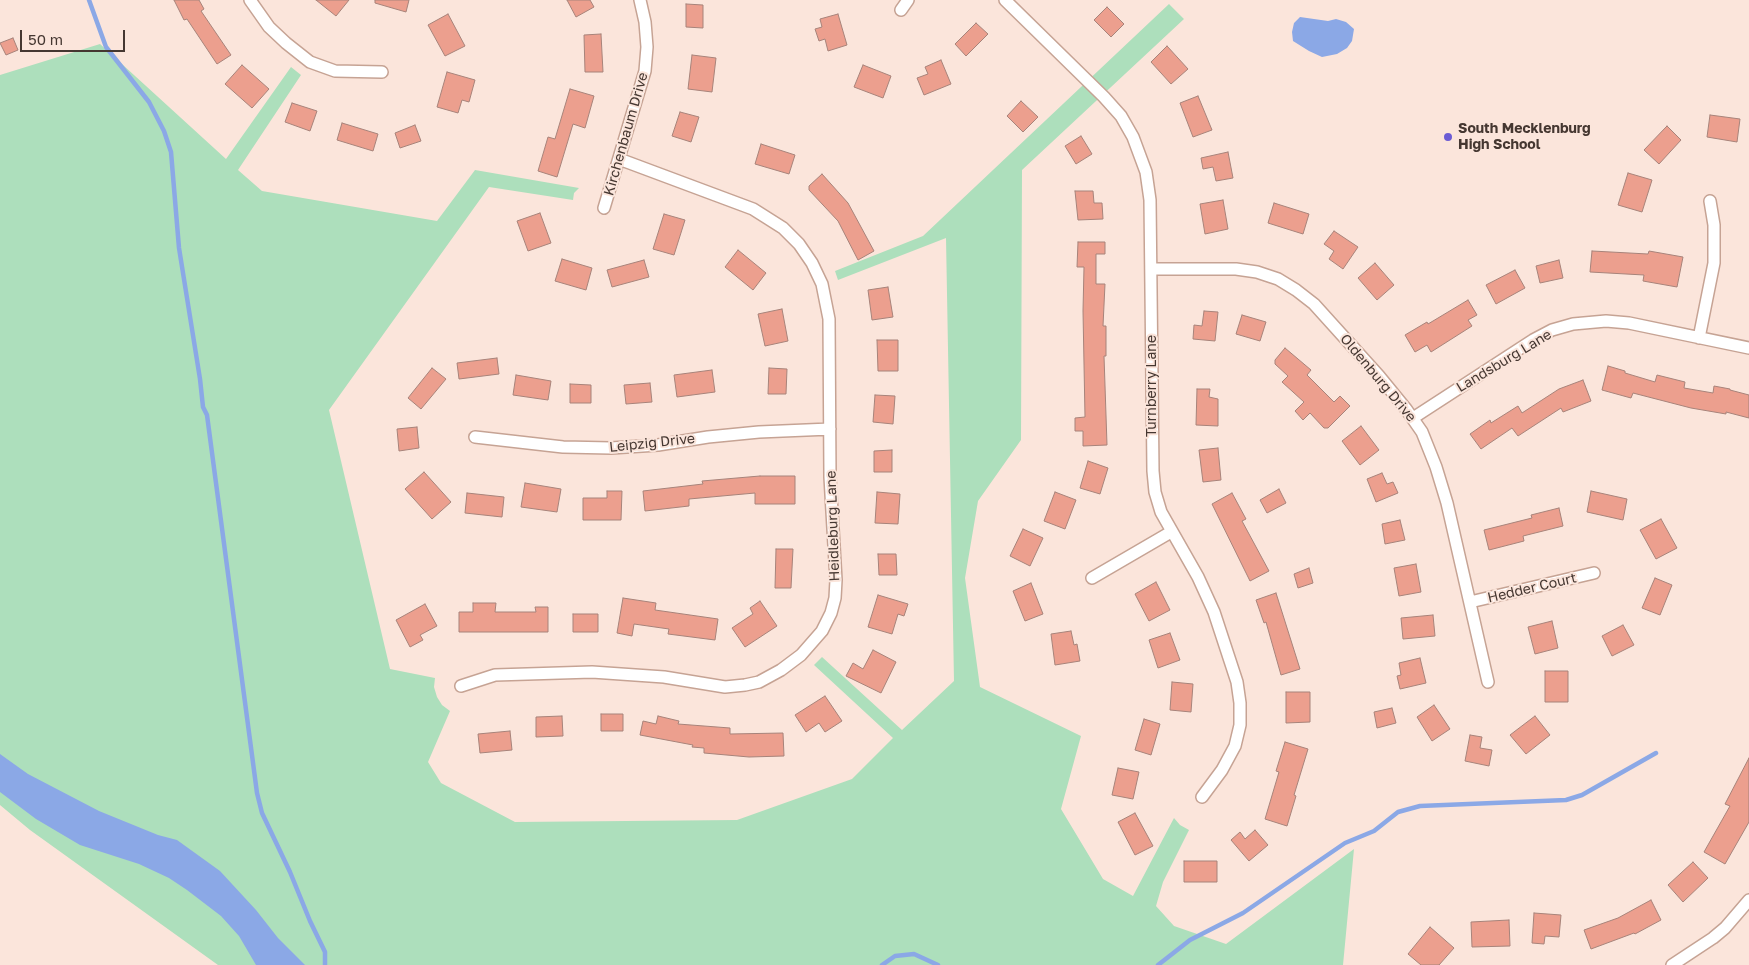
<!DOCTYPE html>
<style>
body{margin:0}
#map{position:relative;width:1749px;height:965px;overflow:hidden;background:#fbe5db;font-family:"Golos Text",sans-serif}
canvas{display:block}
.scale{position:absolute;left:20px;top:30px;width:105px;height:22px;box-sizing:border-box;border:2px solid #453731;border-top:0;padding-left:6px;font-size:15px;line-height:18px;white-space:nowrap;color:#453731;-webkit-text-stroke:4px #fbe5db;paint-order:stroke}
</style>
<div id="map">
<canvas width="1749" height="965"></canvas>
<div class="scale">50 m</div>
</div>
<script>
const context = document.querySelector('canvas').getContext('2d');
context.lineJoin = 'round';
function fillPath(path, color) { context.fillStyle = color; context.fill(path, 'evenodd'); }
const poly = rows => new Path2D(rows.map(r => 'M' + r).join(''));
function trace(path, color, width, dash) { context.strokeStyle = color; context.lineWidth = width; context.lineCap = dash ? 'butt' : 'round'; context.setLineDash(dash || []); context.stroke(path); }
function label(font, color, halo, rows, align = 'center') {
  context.font = font + ' "Golos Text",sans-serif'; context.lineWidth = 4; context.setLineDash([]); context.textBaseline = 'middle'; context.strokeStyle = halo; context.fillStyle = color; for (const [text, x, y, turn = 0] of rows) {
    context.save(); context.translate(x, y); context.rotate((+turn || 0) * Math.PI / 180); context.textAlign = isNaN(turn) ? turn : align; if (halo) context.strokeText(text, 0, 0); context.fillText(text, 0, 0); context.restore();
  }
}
fillPath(poly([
 [1169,4,1184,19,1022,170,1021,440,978,501,965,578,980,687,1081,736,1061,809,1103,879,1133,896,1174,818,1180,825,1189,830,1163,882,1156,906,1174,926,1226,944,1354,849,1343,965,218,965,30,830,0,805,0,75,100,44,226,159,291,67,301,75,238,170,262,191,437,221,475,170,579,188,574,193,573,200,489,187,329,410,390,669,435,678,434,687,437,697,442,705,450,711,428,762,441,783,515,822,737,820,852,779,893,738,814,665,822,657,902,730,954,681,946,238,838,280,835,271,923,236]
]), '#addfbc');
fillPath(poly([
 [1300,17,1328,21,1336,19,1346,22,1354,29,1352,41,1347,48,1337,54,1322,57,1309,51,1293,41,1292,32,1294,23],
 [0,754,28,774,99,811,158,835,177,840,220,871,256,910,278,938,305,965,256,965,239,936,221,916,187,890,169,878,139,864,80,845,36,819,0,792]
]), '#8ba8e6');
trace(poly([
 [89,0,106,47,149,102,164,131,171,152,179,248,200,379,203,407,207,415,257,793,262,813,290,872,310,921,325,952,325,965],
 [882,965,895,956,914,954,938,965],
 [1158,965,1190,940,1243,913,1345,843,1374,831,1398,812,1420,806,1566,800,1582,795,1656,753]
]), '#8ba8e6', 4.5);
const building = poly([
 [174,0,199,0,204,9,201,11,231,55,217,64,187,19,184,20,174,0],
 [316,0,349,0,336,16,316,0],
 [375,0,409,0,406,12,375,3,375,0],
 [567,0,590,0,594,7,576,17,567,0],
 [686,4,703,5,703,28,686,27,686,4],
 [1107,7,1124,24,1111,37,1094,20,1107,7],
 [448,14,465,46,445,56,428,25,448,14],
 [838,14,847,45,828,51,825,39,819,41,815,29,822,27,820,19,838,14],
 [976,23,988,34,966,56,955,44,976,23],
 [601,34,603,72,585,72,584,35,601,34],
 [13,38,18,50,6,55,0,43,13,38],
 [1167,46,1188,69,1171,84,1151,62,1167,46],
 [692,55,716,58,712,92,688,89,692,55],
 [941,60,951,84,924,95,917,78,928,74,925,67,941,60],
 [242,65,269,89,252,108,225,84,242,65],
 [863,65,891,76,883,98,854,87,863,65],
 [447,72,475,80,469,102,462,100,458,113,437,107,447,72],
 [570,89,594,96,585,128,573,124,557,177,538,171,548,137,555,139,570,89],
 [1198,96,1212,130,1193,137,1180,103,1198,96],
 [1021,101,1038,117,1023,132,1007,116,1021,101],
 [292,103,317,111,310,131,285,122,292,103],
 [680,112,699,117,691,142,672,136,680,112],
 [1710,115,1740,119,1737,142,1707,137,1710,115],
 [342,123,378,134,373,151,337,140,342,123],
 [415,125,421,141,400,148,395,133,415,125],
 [1667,126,1681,140,1659,164,1644,150,1667,126],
 [1081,136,1092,154,1076,164,1065,146,1081,136],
 [761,144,795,155,789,174,755,164,761,144],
 [1228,152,1233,178,1216,181,1213,167,1203,169,1201,158,1228,152],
 [1628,173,1652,180,1642,212,1618,205,1628,173],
 [822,174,848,203,874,251,858,260,838,221,809,190,809,186,822,174],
 [1075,191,1093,191,1094,203,1102,203,1103,219,1078,220,1075,191],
 [1223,200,1228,229,1205,234,1200,204,1223,200],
 [1274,203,1309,214,1303,234,1268,223,1274,203],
 [540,213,551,243,528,251,517,221,540,213],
 [664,214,685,220,674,255,653,249,664,214],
 [1334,231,1358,247,1343,269,1329,259,1334,251,1324,244,1334,231],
 [1078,242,1105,242,1105,254,1096,254,1096,284,1105,284,1103,326,1106,326,1106,356,1104,356,1107,445,1083,446,1083,431,1075,431,1075,418,1085,417,1083,311,1084,267,1077,267,1078,242],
 [738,250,766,273,753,290,725,267,738,250],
 [1592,251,1648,254,1649,251,1683,257,1677,287,1643,281,1644,275,1590,272,1592,251],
 [562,259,592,268,586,290,555,281,562,259],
 [644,260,649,277,612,287,607,270,644,260],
 [1559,260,1563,278,1540,283,1536,266,1559,260],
 [1375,263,1394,285,1377,300,1358,278,1375,263],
 [1515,270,1525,288,1496,304,1486,285,1515,270],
 [888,287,893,317,872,320,868,290,888,287],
 [1468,300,1477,315,1468,320,1472,326,1431,352,1427,345,1415,352,1405,335,1427,322,1428,324,1468,300],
 [782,309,788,341,765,346,758,314,782,309],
 [1204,311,1218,312,1215,341,1193,339,1194,325,1202,326,1204,311],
 [1242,315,1266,322,1260,341,1236,334,1242,315],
 [877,340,898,340,898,371,878,371,877,340],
 [1285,348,1311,370,1307,375,1334,402,1340,396,1350,406,1328,428,1324,428,1310,413,1303,420,1295,411,1304,402,1282,382,1288,376,1275,364,1275,360,1285,348],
 [497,358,499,374,459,379,457,363,497,358],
 [1608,366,1625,371,1625,373,1655,382,1657,375,1685,382,1684,388,1713,393,1714,386,1730,389,1730,390,1749,395,1749,418,1726,412,1726,414,1691,408,1633,393,1631,398,1602,390,1608,366],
 [432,368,446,379,421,409,408,398,432,368],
 [769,368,787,369,786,394,768,394,769,368],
 [712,370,715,392,677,397,674,375,712,370],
 [516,375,551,381,548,400,513,395,516,375],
 [1583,380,1591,401,1563,412,1561,408,1518,436,1512,428,1481,449,1470,434,1490,420,1491,423,1518,406,1522,413,1559,389,1583,380],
 [650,383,652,402,626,404,624,385,650,383],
 [570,384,591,385,591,403,570,403,570,384],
 [1197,389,1210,389,1209,397,1218,399,1218,426,1196,425,1197,389],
 [875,395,895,396,893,424,873,422,875,395],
 [1361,426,1379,450,1360,465,1342,441,1361,426],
 [417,427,419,448,399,451,397,429,417,427],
 [1218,448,1221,480,1203,482,1199,450,1218,448],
 [892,450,892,472,874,472,874,451,892,450],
 [1088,461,1108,468,1100,494,1080,488,1088,461],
 [424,472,451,502,432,519,405,489,424,472],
 [1382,473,1387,484,1393,482,1398,493,1376,502,1367,479,1382,473],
 [760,476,795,476,795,504,755,504,755,493,689,499,689,506,645,511,643,491,703,484,702,481,760,476],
 [525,483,561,489,557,512,521,507,525,483],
 [1279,489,1286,503,1267,513,1260,500,1279,489],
 [607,491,622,491,621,520,583,520,583,498,607,498,607,491],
 [1591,491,1627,499,1623,520,1587,512,1591,491],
 [877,492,900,494,898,524,875,523,877,492],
 [1055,492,1076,500,1065,529,1044,521,1055,492],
 [467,493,504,497,502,517,465,513,467,493],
 [1232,493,1246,519,1242,521,1269,571,1250,581,1212,504,1232,493],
 [1559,508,1563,526,1523,536,1524,541,1489,550,1484,530,1532,518,1531,515,1559,508],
 [1661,519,1677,548,1656,559,1640,530,1661,519],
 [1400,520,1405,540,1385,544,1382,524,1400,520],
 [1023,529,1043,538,1030,566,1010,556,1023,529],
 [776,549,793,549,791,588,775,588,776,549],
 [878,554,896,554,897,575,879,575,878,554],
 [1416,564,1421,592,1399,596,1394,568,1416,564],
 [1309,568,1313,583,1298,588,1294,574,1309,568],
 [1655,578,1672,585,1660,615,1642,608,1655,578],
 [1156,582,1170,610,1149,621,1135,594,1156,582],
 [1031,583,1043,614,1025,621,1013,591,1031,583],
 [1276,593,1300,669,1281,675,1266,622,1264,623,1256,600,1276,593],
 [878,595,908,604,904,616,898,614,892,634,868,627,878,595],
 [623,598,656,603,655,610,718,619,715,640,668,634,669,629,634,624,632,636,617,633,623,598],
 [760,601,777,626,745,647,732,628,753,614,750,608,760,601],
 [473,603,496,603,495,612,536,612,535,607,548,607,548,632,459,632,459,612,473,612,473,603],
 [425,604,437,626,420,635,423,640,410,647,396,620,425,604],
 [573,614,598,614,598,632,573,632,573,614],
 [1433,615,1435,636,1403,639,1401,618,1433,615],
 [1552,621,1558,648,1535,654,1528,627,1552,621],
 [1623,625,1634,645,1612,656,1602,636,1623,625],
 [1071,631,1074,645,1077,644,1080,661,1055,665,1051,634,1071,631],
 [1170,633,1180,660,1158,668,1149,640,1170,633],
 [873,650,896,662,881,693,846,676,853,663,863,669,873,650],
 [1420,658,1426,683,1400,689,1397,676,1401,675,1399,663,1420,658],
 [1545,671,1568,671,1568,702,1545,702,1545,671],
 [1172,682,1193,684,1191,712,1170,710,1172,682],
 [1286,692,1310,692,1310,722,1286,723,1286,692],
 [825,696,842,721,825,732,819,723,806,732,795,715,825,696],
 [1434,705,1450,729,1432,741,1417,717,1434,705],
 [1392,708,1396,723,1377,728,1374,712,1392,708],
 [601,714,623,714,623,731,601,731,601,714],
 [562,716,563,736,536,737,536,717,562,716],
 [658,716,679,721,678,724,730,728,730,734,783,733,784,756,749,757,704,753,704,748,692,747,693,745,640,735,643,721,656,724,658,716],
 [1535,716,1550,735,1526,754,1510,735,1535,716],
 [1144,719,1160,724,1151,755,1135,750,1144,719],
 [510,731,512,750,480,753,478,734,510,731],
 [1470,735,1482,737,1480,748,1492,750,1489,766,1465,761,1470,735],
 [1285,742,1308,749,1294,795,1296,796,1287,826,1265,819,1279,772,1276,771,1285,742],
 [1749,758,1749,822,1725,864,1704,852,1730,806,1725,804,1749,758],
 [1118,768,1139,772,1133,799,1112,795,1118,768],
 [1135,813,1153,846,1135,855,1118,822,1135,813],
 [1255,830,1268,845,1249,861,1231,840,1240,832,1245,839,1255,830],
 [1184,861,1217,861,1217,882,1184,882,1184,861],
 [1693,862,1708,878,1683,902,1668,885,1693,862],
 [1651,900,1661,920,1635,934,1634,933,1591,949,1584,930,1618,918,1651,900],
 [1534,913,1561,915,1559,937,1545,936,1544,944,1532,943,1534,913],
 [1509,920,1510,946,1472,947,1471,922,1509,920],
 [1430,927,1454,948,1439,965,1421,965,1408,954,1430,927]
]);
fillPath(building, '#ec9f8e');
trace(building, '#a7837a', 1);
const street = poly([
 [250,0,269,27,286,43,310,62,335,71,382,72],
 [1005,0,1104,97,1121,116,1133,137,1146,172,1150,200,1153,471,1155,492,1161,512,1198,577,1214,612,1237,682,1240,703,1240,725,1235,746,1222,770,1202,797],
 [901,10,908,0],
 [604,208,645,71,647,47,645,22,640,0],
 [1151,269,1236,269,1257,272,1278,279,1296,290,1314,304,1379,376,1406,409,1422,432,1436,467,1447,503,1488,682],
 [1699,338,1714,263,1714,225,1710,201],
 [1413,418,1533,340,1552,330,1573,324,1606,321,1629,323,1749,348],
 [475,437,563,447,611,448,658,445,708,437,759,432,830,429],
 [1092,578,1171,532],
 [1470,602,1594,573],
 [461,686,495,675,592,672,664,677,725,687,745,685,759,682,781,670,801,655,822,631,831,613,835,598,836,580,830,477,829,319,822,284,812,263,799,244,783,228,753,209,619,159],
 [1672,965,1713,938,1725,928,1749,900]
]);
trace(street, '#c6a394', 14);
trace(street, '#fff', 11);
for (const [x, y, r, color] of [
 [1448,137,5,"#6b5bd4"]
]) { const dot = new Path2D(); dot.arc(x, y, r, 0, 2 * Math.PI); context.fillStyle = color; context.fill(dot); trace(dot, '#fbe5db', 2); }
label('bold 14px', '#453731', '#fbe5db', [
 ["South Mecklenburg",1458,129],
 ["High School",1458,145]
], 'left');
label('14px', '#453731', '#fbe5db', [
 ["Kirchenbaum Drive",626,134,-74],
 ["Landsburg Lane",1504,361,-31],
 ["Oldenburg Drive",1378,378,50],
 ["Turnberry Lane",1152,386,-90],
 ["Leipzig Drive",652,443,-6],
 ["Heidleburg Lane",833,526,-92],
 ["Hedder Court",1532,588,-13]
]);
</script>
